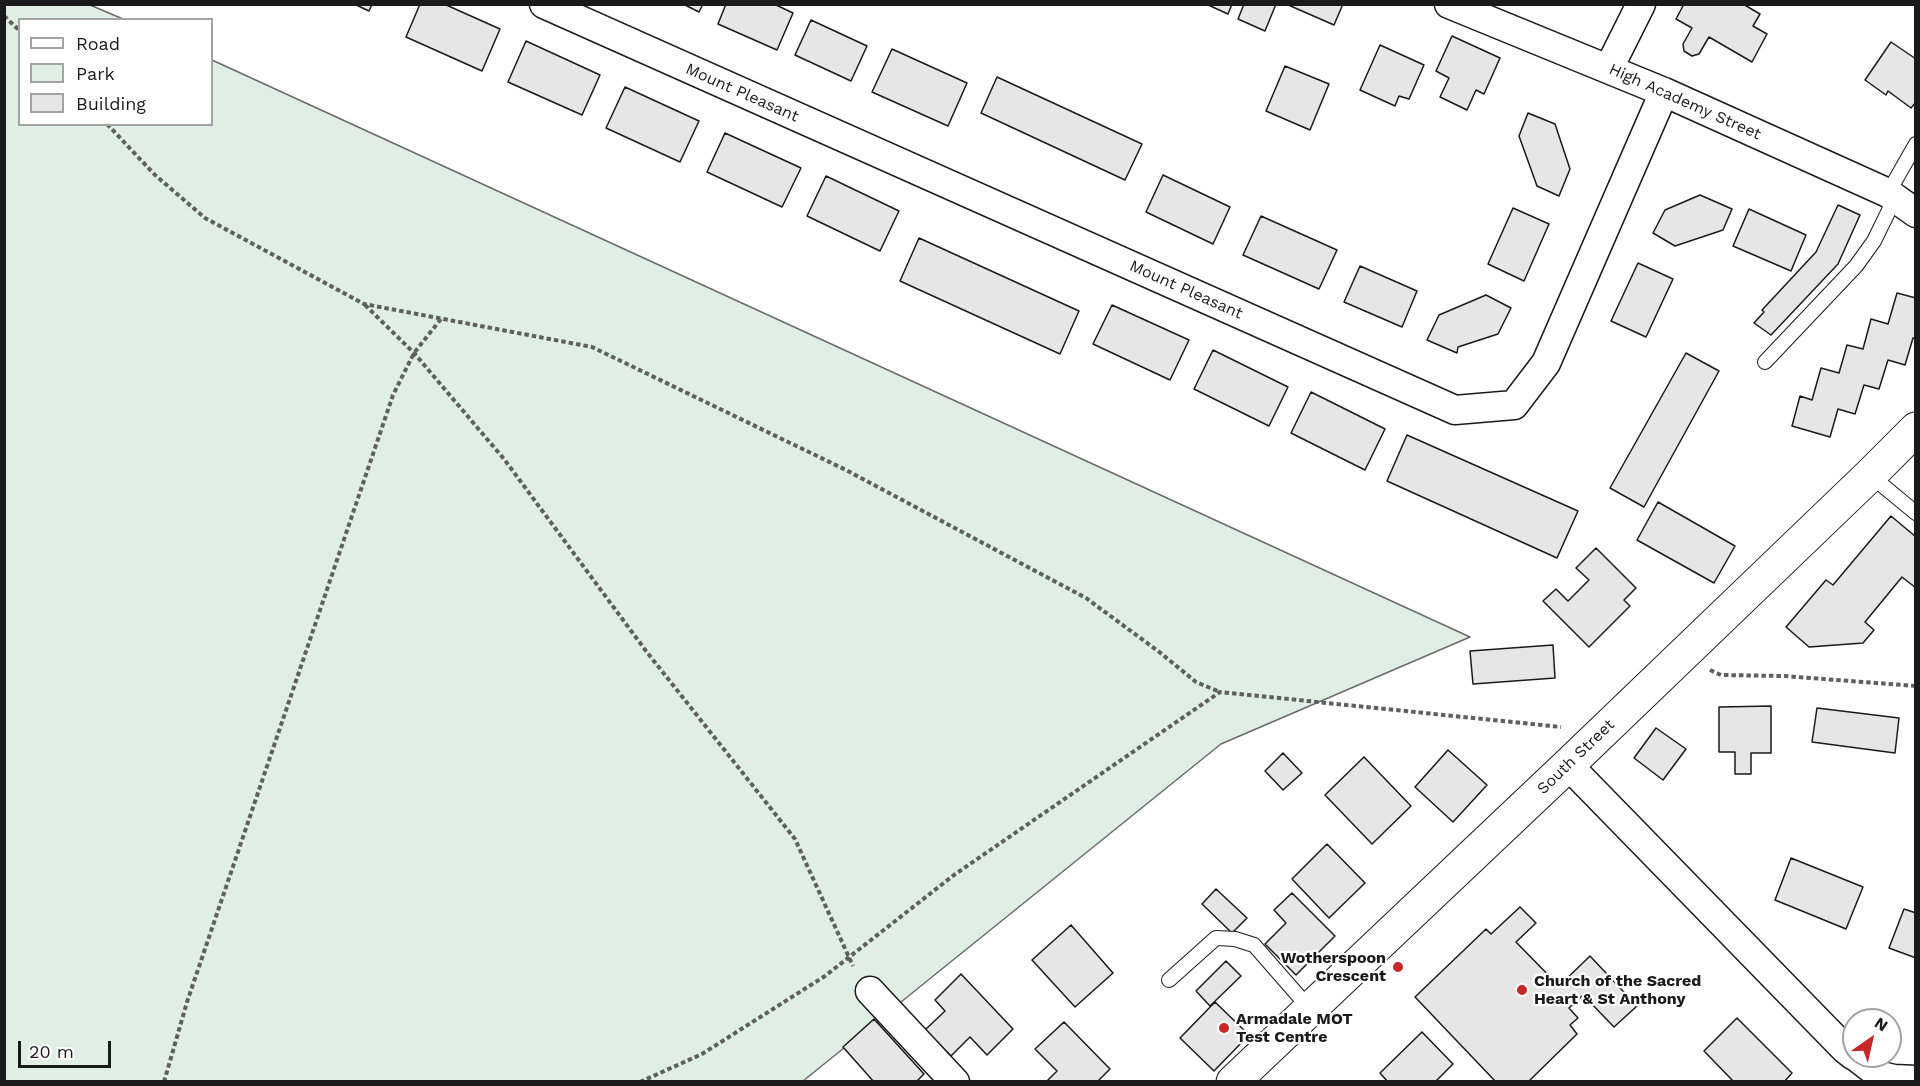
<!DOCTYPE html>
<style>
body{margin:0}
#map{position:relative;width:1920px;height:1086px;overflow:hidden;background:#fff;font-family:"Work Sans",sans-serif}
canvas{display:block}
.frame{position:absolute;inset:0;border:6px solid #1a1a1a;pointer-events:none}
.legend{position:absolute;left:18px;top:18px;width:195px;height:108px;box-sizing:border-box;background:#fff;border:2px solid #a3a3a3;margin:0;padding:8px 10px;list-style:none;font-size:18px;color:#1a1a1a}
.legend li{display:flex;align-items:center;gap:12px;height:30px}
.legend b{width:30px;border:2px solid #a3a3a3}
.north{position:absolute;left:1842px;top:1008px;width:60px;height:60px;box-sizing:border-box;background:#fff;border:2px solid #a3a3a3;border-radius:50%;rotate:34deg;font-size:16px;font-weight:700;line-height:24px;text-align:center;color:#1a1a1a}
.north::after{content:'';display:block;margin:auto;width:21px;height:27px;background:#c62828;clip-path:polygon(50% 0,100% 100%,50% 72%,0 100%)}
.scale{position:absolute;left:18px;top:1041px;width:93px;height:27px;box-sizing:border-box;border:3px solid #1a1a1a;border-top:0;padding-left:8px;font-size:18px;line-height:21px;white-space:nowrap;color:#1a1a1a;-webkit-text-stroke:4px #fff;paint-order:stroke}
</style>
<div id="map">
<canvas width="1920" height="1086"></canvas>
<div class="frame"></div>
<ul class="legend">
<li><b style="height:8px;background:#fff"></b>Road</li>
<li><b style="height:16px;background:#e0efe3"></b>Park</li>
<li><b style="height:16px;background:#e6e6e6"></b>Building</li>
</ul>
<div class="north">N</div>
<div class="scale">20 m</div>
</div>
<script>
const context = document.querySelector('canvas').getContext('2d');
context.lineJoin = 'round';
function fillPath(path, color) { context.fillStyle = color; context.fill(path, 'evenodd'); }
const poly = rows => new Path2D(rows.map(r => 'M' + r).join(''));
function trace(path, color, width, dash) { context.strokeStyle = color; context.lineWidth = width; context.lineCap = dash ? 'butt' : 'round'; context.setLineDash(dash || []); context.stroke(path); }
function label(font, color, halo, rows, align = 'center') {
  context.font = font + ' "Work Sans",sans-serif'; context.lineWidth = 4.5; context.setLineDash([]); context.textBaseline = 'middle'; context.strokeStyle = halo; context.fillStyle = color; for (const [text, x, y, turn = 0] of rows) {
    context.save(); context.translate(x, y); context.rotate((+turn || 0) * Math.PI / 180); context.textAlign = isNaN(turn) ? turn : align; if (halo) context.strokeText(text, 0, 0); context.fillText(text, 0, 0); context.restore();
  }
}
const green = poly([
 [5,5,90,5,123,19,20,20,20,124,212,124,212,60,1470,637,1221,744,803,1081,5,1082,5,5]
]);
fillPath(green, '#e0efe3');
trace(green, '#6a6a6a', 1.5);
const building = poly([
 [354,4,372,4,369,11,354,4],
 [420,4,444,4,500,29,482,71,406,37,420,4],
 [683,4,703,4,699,12,683,4],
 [726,4,774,4,793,13,777,50,718,24,726,4],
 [1206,4,1232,4,1228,14,1206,4],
 [1244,4,1276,4,1265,31,1238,19,1244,4],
 [1286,4,1343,4,1334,25,1286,4],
 [1684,4,1743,4,1760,14,1753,26,1767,34,1752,62,1709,37,1699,54,1692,56,1684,51,1683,44,1692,28,1676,19,1684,4],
 [811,20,867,46,851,81,795,55,811,20],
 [1452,36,1500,58,1484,94,1476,90,1467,110,1440,97,1449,78,1436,71,1452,36],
 [526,41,600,75,582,115,508,82,526,41],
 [1891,42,1916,59,1916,102,1911,108,1888,91,1886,95,1865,80,1891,42],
 [1380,45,1424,65,1409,99,1399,96,1395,106,1360,90,1380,45],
 [892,49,967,83,948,126,872,92,892,49],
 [1285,66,1329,84,1310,130,1266,111,1285,66],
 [997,77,1142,144,1125,180,981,113,997,77],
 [625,87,699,121,680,162,606,128,625,87],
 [1528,113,1555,124,1570,169,1559,196,1537,186,1519,136,1528,113],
 [725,133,801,168,782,207,707,172,725,133],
 [1163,175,1230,207,1213,244,1146,212,1163,175],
 [826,176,899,211,880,251,807,216,826,176],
 [1700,195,1732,209,1723,230,1675,246,1653,233,1665,210,1700,195],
 [1838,205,1860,215,1838,264,1771,335,1754,323,1764,312,1762,310,1816,252,1838,205],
 [1513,208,1549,224,1524,281,1488,264,1513,208],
 [1749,209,1806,235,1791,271,1733,246,1749,209],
 [1261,216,1337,250,1319,289,1243,255,1261,216],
 [919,238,1079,311,1060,354,900,281,919,238],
 [1638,263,1673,279,1646,337,1611,321,1638,263],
 [1360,266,1417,291,1402,327,1344,302,1360,266],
 [1897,293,1916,298,1916,338,1913,338,1905,365,1888,360,1879,389,1864,385,1855,414,1838,409,1830,437,1792,426,1800,396,1812,400,1821,368,1839,373,1847,345,1863,349,1871,319,1888,324,1897,293],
 [1486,295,1511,308,1498,334,1458,347,1457,353,1427,340,1439,315,1486,295],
 [1112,305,1189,340,1170,380,1093,344,1112,305],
 [1213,350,1288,387,1269,426,1194,389,1213,350],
 [1686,353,1719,371,1644,507,1610,488,1686,353],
 [1311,392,1385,429,1365,470,1291,433,1311,392],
 [1407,435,1578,511,1557,558,1387,481,1407,435],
 [1658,502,1735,546,1714,583,1637,540,1658,502],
 [1891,516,1916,537,1916,588,1902,577,1865,622,1874,630,1863,643,1809,647,1786,627,1826,580,1833,585,1891,516],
 [1596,548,1636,588,1624,600,1630,606,1589,647,1543,601,1556,589,1568,601,1589,580,1576,568,1596,548],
 [1553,645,1555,678,1473,684,1470,651,1553,645],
 [1771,706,1771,753,1751,753,1751,774,1735,774,1735,752,1719,752,1719,707,1771,706],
 [1817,708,1899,718,1895,753,1812,742,1817,708],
 [1656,728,1686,749,1663,780,1634,758,1656,728],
 [1448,750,1487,785,1453,822,1415,787,1448,750],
 [1283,753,1302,773,1283,790,1265,771,1283,753],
 [1364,757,1411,806,1372,844,1325,795,1364,757],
 [1327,844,1365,883,1329,918,1292,879,1327,844],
 [1791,858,1863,887,1846,929,1775,900,1791,858],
 [1216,889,1247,918,1232,933,1202,904,1216,889],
 [1292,893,1335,936,1296,975,1265,944,1286,923,1274,910,1292,893],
 [1520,907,1536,923,1516,942,1559,986,1590,956,1637,1006,1614,1027,1583,995,1569,1008,1578,1018,1570,1025,1577,1034,1528,1082,1496,1082,1415,997,1486,929,1491,934,1520,907],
 [1904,909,1916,913,1916,958,1889,948,1904,909],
 [1071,925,1113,973,1075,1007,1032,960,1071,925],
 [1226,961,1241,976,1210,1006,1196,991,1226,961],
 [961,974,1013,1029,987,1055,970,1037,951,1056,925,1030,945,1011,935,1000,961,974],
 [1215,1002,1249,1035,1214,1071,1180,1038,1215,1002],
 [1737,1018,1792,1073,1784,1082,1734,1082,1704,1051,1737,1018],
 [874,1019,924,1074,916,1082,874,1082,843,1047,874,1019],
 [1064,1022,1110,1069,1097,1082,1046,1082,1057,1071,1035,1049,1064,1022],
 [1422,1032,1453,1064,1435,1082,1388,1082,1380,1073,1422,1032]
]);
fillPath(building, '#e6e6e6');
trace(building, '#1a1a1a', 1.5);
const lane = poly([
 [1888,193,1916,144],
 [1765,362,1856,266,1874,241,1895,198],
 [1870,475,1916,513],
 [1169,980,1216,938,1235,939,1254,945,1310,1009]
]);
const street = poly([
 [544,4,1455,410,1514,405,1546,363,1664,92],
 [1449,4,1664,92,1888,193,1916,213],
 [1609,68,1641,4],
 [1568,765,1845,1049,1854,1056],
 [870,991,955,1082],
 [1855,1056,1881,1076,1894,1079,1916,1080]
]);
const secondary = poly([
 [1233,1082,1568,765,1870,475,1916,429]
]);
trace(lane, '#1a1a1a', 16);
trace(street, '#1a1a1a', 31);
trace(secondary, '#1a1a1a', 35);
trace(poly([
 [4,16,20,31],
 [107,124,155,175,205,218,364,304,592,347,846,470,1086,598,1158,651,1196,682,1220,692],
 [365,305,414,353,504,459,646,651,795,839,853,966],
 [1710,670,1721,675,1784,676,1916,686],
 [164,1082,187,1002,393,395,414,353,441,319],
 [640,1082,702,1054,825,976,954,875,1220,692,1561,727]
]), '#5f5f5f', 4, [4.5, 3]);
trace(lane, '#fff', 14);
trace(street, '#fff', 28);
trace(secondary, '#fff', 33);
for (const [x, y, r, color] of [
 [1398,967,6,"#c62828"],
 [1522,990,6,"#c62828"],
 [1224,1028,6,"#c62828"]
]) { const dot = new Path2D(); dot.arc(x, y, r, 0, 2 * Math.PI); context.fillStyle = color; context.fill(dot); trace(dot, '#fff', 2); }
label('16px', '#1a1a1a', '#fff', [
 ["Mount Pleasant",742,93,24],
 ["High Academy Street",1685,102,24],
 ["Mount Pleasant",1186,290,24],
 ["South Street",1576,757,-44]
]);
label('bold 16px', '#1a1a1a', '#fff', [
 ["Wotherspoon",1386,958,"right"],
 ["Crescent",1386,976,"right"],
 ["Church of the Sacred",1534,981],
 ["Heart & St Anthony",1534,999],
 ["Armadale MOT",1236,1019],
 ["Test Centre",1236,1037]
], 'left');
</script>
